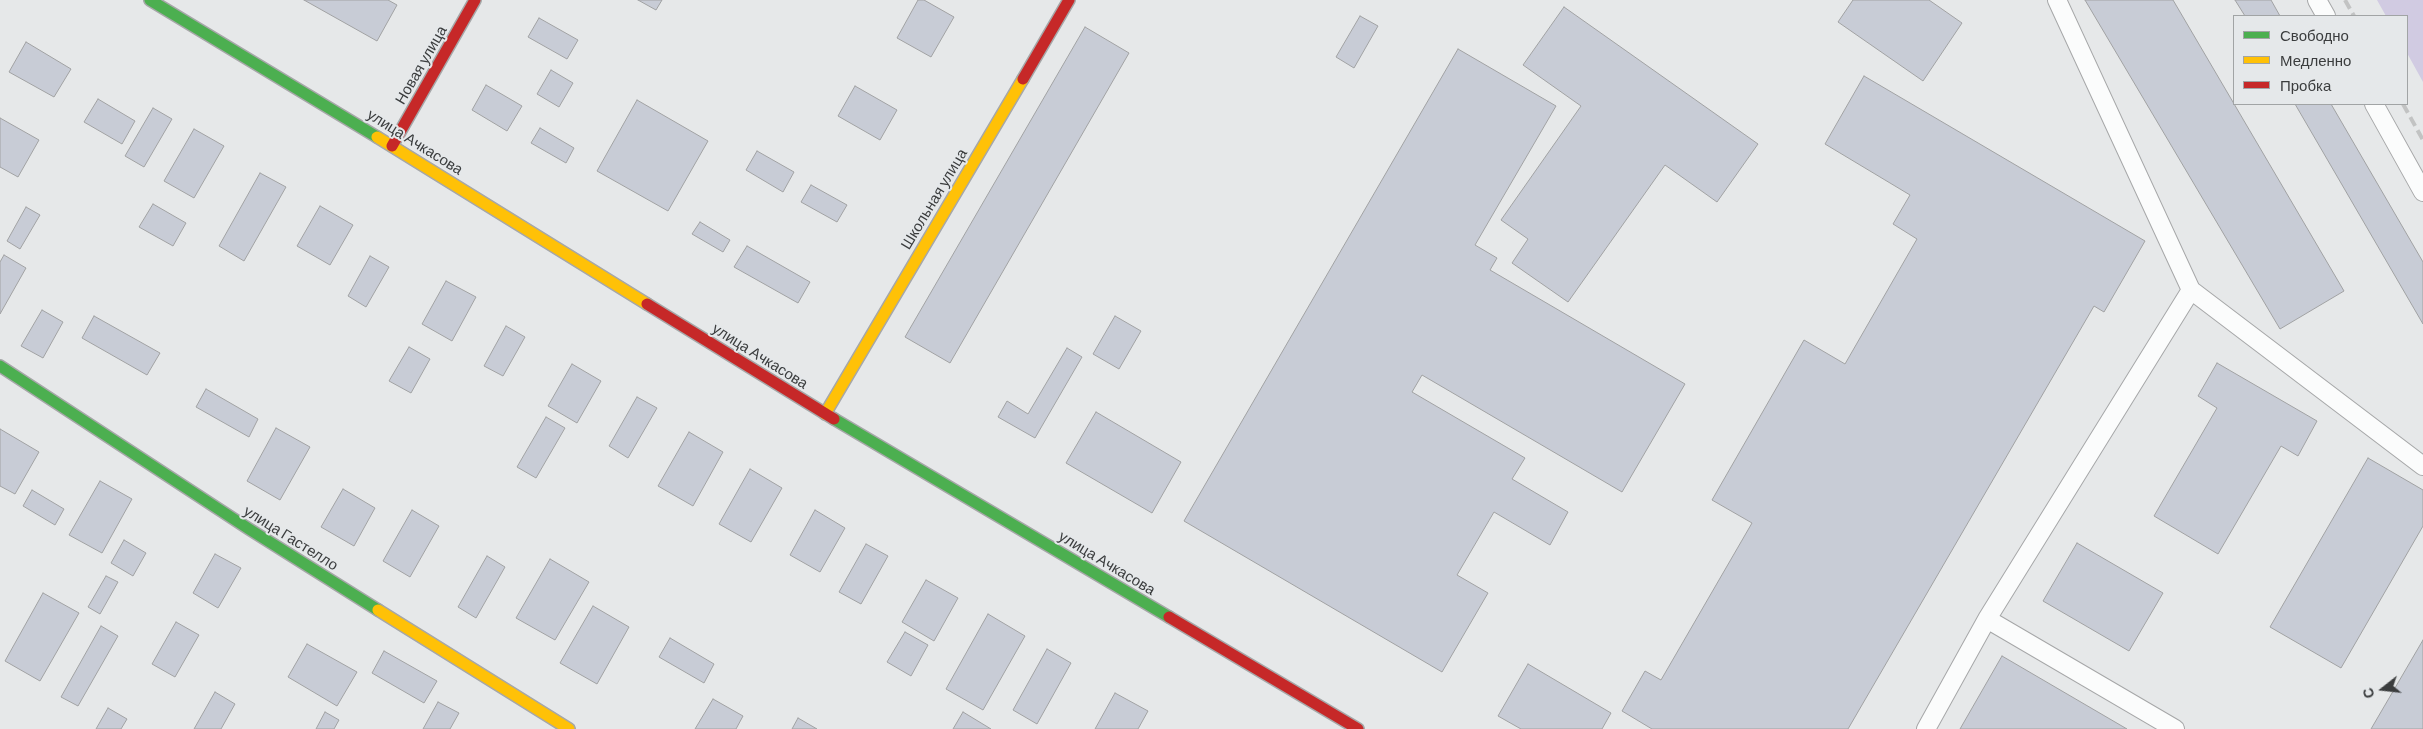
<!DOCTYPE html>
<meta charset="utf-8">
<style>
body{margin:0}
#map{position:relative;width:2423px;height:729px;overflow:hidden;background:#e6e8e9;font-family:Barlow,sans-serif}
canvas{display:block}
.legend{position:absolute;left:2233px;top:15px;width:175px;height:90px;box-sizing:border-box;background:#e5e8ea;border:1px solid #a1a4a5;margin:0;padding:6px 9px;list-style:none;font-size:15px;color:#3b3d3e}
.legend li{display:flex;align-items:center;gap:10px;height:25px}
.legend b{width:25px;border:1px solid #a1a4a5}
.north{position:absolute;left:2358px;top:664px;width:50px;height:50px;-webkit-text-stroke:4px #e5e8ea;paint-order:stroke;rotate:254deg;font-size:14px;font-weight:700;line-height:20px;text-align:center;color:#3b3d3e}
.north::after{content:'';display:block;margin:auto;width:18px;height:22px;background:#3b3d3e;clip-path:polygon(50% 0,100% 100%,50% 72%,0 100%)}
</style>
<div id="map">
<canvas width="2423" height="729"></canvas>
<ul class="legend">
<li><b style="height:6px;background:#4caf50"></b>Свободно</li>
<li><b style="height:6px;background:#ffc107"></b>Медленно</li>
<li><b style="height:6px;background:#c62828"></b>Пробка</li>
</ul>
<div class="north">С</div>
</div>
<script>
const context = document.querySelector('canvas').getContext('2d');
context.lineJoin = 'round';
function fillPath(path, color) { context.fillStyle = color; context.fill(path, 'evenodd'); }
const poly = rows => new Path2D(rows.map(r => 'M' + r).join(''));
function trace(path, color, width, dash) { context.strokeStyle = color; context.lineWidth = width; context.lineCap = dash ? 'butt' : 'round'; context.setLineDash(dash || []); context.stroke(path); }
function label(font, color, halo, rows, align = 'center') {
  context.font = font + ' Barlow,sans-serif'; context.lineWidth = 4; context.setLineDash([]); context.textBaseline = 'middle'; context.strokeStyle = halo; context.fillStyle = color; for (const [text, x, y, turn = 0] of rows) {
    context.save(); context.translate(x, y); context.rotate((+turn || 0) * Math.PI / 180); context.textAlign = isNaN(turn) ? turn : align; if (halo) context.strokeText(text, 0, 0); context.fillText(text, 0, 0); context.restore();
  }
}
fillPath(poly([
 [2377,0,2423,0,2423,82,2407,53,2407,16,2386,16]
]), '#d1cbe2');
const building = poly([
 [304,0,388,0,397,5,377,41,304,0],
 [638,0,662,0,656,10,638,0],
 [918,0,924,0,954,17,931,57,897,38,918,0],
 [1853,0,1929,0,1962,23,1923,81,1838,22,1853,0],
 [2085,0,2173,0,2344,291,2280,329,2085,0],
 [2235,0,2271,0,2280,16,2245,16,2235,0],
 [1564,7,1758,144,1717,202,1665,165,1568,302,1512,263,1528,239,1501,220,1581,106,1523,65,1564,7],
 [1360,16,1378,26,1354,68,1336,57,1360,16],
 [539,18,578,40,567,59,528,37,539,18],
 [1085,27,1129,53,950,363,905,337,1085,27],
 [26,42,71,69,54,97,9,72,26,42],
 [1458,49,1556,106,1475,245,1497,258,1490,270,1685,384,1622,492,1422,375,1412,392,1525,458,1512,479,1568,512,1550,545,1494,512,1457,575,1488,593,1442,672,1184,521,1458,49],
 [551,70,573,83,559,107,537,94,551,70],
 [1864,76,2145,241,2104,312,2094,306,1848,729,1652,729,1622,711,1645,671,1661,680,1752,523,1712,500,1804,340,1845,364,1917,239,1893,224,1910,195,1825,144,1864,76],
 [486,85,522,106,507,131,472,110,486,85],
 [855,86,897,110,880,140,838,116,855,86],
 [98,99,135,121,122,144,84,122,98,99],
 [637,100,708,141,668,211,597,171,637,100],
 [2295,104,2331,104,2423,262,2423,324,2295,104],
 [153,108,172,119,144,167,125,156,153,108],
 [0,118,39,140,18,177,0,167,0,118],
 [540,128,574,148,566,163,531,143,540,128],
 [194,129,224,146,194,198,164,181,194,129],
 [757,151,794,172,783,192,746,170,757,151],
 [260,173,286,187,244,261,219,246,260,173],
 [811,185,847,205,837,222,801,202,811,185],
 [153,204,186,223,173,246,139,227,153,204],
 [320,206,353,225,330,265,297,246,320,206],
 [26,207,40,215,20,249,7,241,26,207],
 [700,222,730,240,723,252,692,234,700,222],
 [747,246,810,282,798,303,734,267,747,246],
 [4,255,26,268,0,314,0,262,4,255],
 [370,256,389,267,366,307,348,296,370,256],
 [446,281,476,297,452,341,422,324,446,281],
 [42,310,63,322,43,358,21,346,42,310],
 [94,316,160,353,147,375,82,338,94,316],
 [1115,316,1141,331,1119,369,1093,354,1115,316],
 [506,326,525,337,503,376,484,366,506,326],
 [409,347,430,359,411,393,389,381,409,347],
 [1067,348,1082,357,1035,438,998,417,1007,401,1028,414,1067,348],
 [2217,363,2317,421,2298,456,2281,446,2218,554,2154,516,2217,408,2198,396,2217,363],
 [572,364,601,381,577,423,548,406,572,364],
 [206,389,258,419,249,437,196,407,206,389],
 [637,397,657,408,628,458,609,446,637,397],
 [1096,412,1181,462,1152,513,1066,463,1096,412],
 [546,417,565,428,536,478,517,467,546,417],
 [276,428,310,447,280,500,247,481,276,428],
 [0,429,39,452,15,494,0,486,0,429],
 [689,432,723,452,693,506,658,486,689,432],
 [2368,458,2423,490,2423,526,2341,668,2270,627,2368,458],
 [750,469,782,488,751,542,719,524,750,469],
 [100,481,132,499,102,553,69,535,100,481],
 [343,489,375,508,354,546,321,527,343,489],
 [32,490,64,509,55,525,23,506,32,490],
 [412,510,439,526,410,577,383,561,412,510],
 [815,510,845,528,820,572,790,555,815,510],
 [124,540,146,553,133,576,111,563,124,540],
 [2077,543,2163,593,2129,651,2043,601,2077,543],
 [866,544,888,556,861,604,839,592,866,544],
 [215,554,241,568,218,608,193,593,215,554],
 [487,556,505,567,476,618,458,607,487,556],
 [550,559,589,582,555,640,516,618,550,559],
 [106,576,118,582,100,614,88,607,106,576],
 [926,580,958,598,934,641,902,622,926,580],
 [43,593,79,613,40,681,5,661,43,593],
 [593,606,629,627,597,684,560,663,593,606],
 [988,614,1025,636,983,710,946,689,988,614],
 [176,622,199,635,175,677,152,664,176,622],
 [101,626,118,636,78,706,61,697,101,626],
 [905,632,928,645,911,676,887,662,905,632],
 [670,638,714,664,704,683,659,657,670,638],
 [2423,640,2423,729,2371,729,2423,640],
 [307,644,357,672,337,706,288,677,307,644],
 [1047,649,1071,663,1037,724,1013,710,1047,649],
 [384,651,437,681,424,703,372,673,384,651],
 [2002,656,2127,729,1960,729,2002,656],
 [1528,664,1611,713,1602,729,1521,729,1498,716,1528,664],
 [215,692,235,704,221,729,194,729,215,692],
 [1115,693,1148,711,1138,729,1095,729,1115,693],
 [713,699,743,716,736,729,695,729,713,699],
 [438,702,459,713,450,729,423,729,438,702],
 [108,708,127,719,121,729,96,729,108,708],
 [325,712,339,720,334,729,316,729,325,712],
 [963,712,991,729,953,729,963,712],
 [798,718,817,729,792,729,798,718]
]);
fillPath(building, '#c8ccd6');
trace(building, '#a1a2a3', 1);
const lane = poly([
 [2317,0,2326,16],
 [2374,104,2423,192],
 [2191,290,2423,466],
 [1987,619,2175,729],
 [1926,729,1987,619,2191,290,2057,0]
]);
const fast = poly([
 [150,0,377,137],
 [0,366,249,529,378,610],
 [834,419,1169,617]
]);
const slow = poly([
 [377,137,647,304],
 [825,414,1023,79],
 [378,610,569,729]
]);
const jam = poly([
 [1023,79,1069,0],
 [392,146,475,0],
 [647,304,834,419],
 [1169,617,1358,729]
]);
trace(lane, '#a6a7a8', 20);
trace(fast, '#a6a7a8', 14);
trace(slow, '#a6a7a8', 14);
trace(jam, '#a6a7a8', 14);
trace(lane, '#fbfcfc', 18);
trace(fast, '#4caf50', 11);
trace(slow, '#ffc107', 11);
trace(jam, '#c62828', 11);
trace(poly([
 [2345,0,2354,16],
 [2403,104,2423,140]
]), '#c2c3c3', 4, [10, 5]);
label('15px', '#3b3d3e', '#e5e8ea', [
 ["Новая улица",421,65,-60],
 ["улица Ачкасова",415,142,32],
 ["Школьная улица",934,199,-59],
 ["улица Ачкасова",760,356,32],
 ["улица Гастелло",291,538,32],
 ["улица Ачкасова",1107,563,31]
]);
</script>
